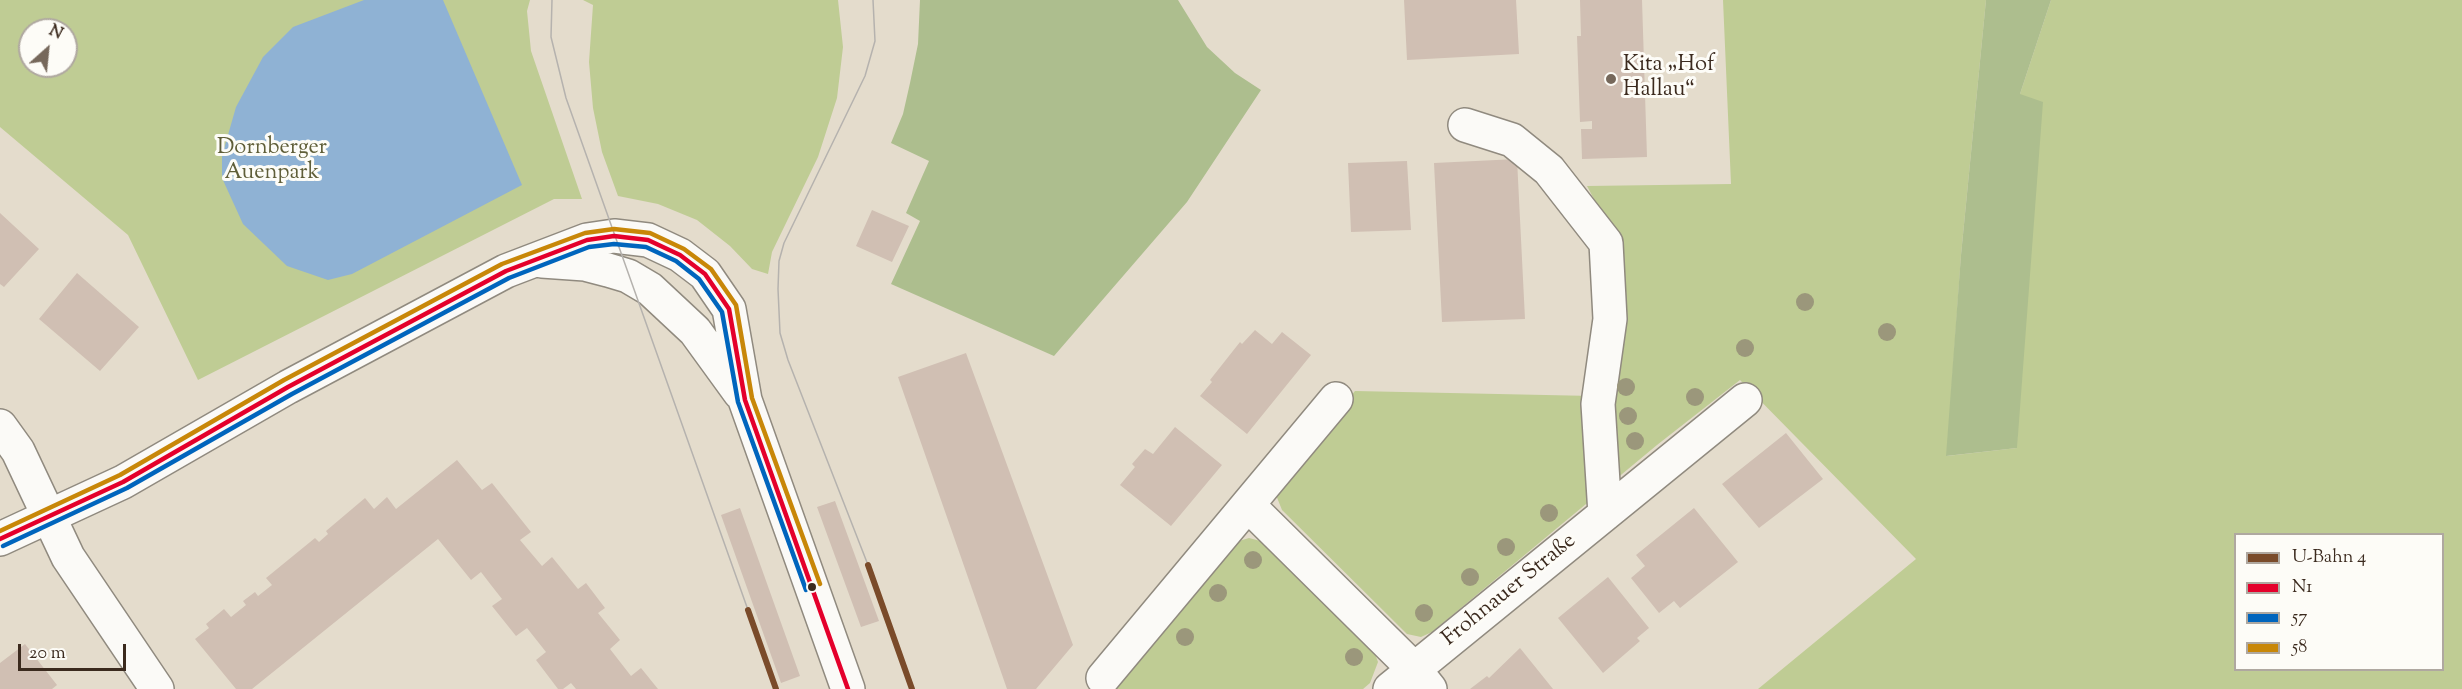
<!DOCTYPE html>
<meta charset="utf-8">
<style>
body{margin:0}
#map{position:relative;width:2462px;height:689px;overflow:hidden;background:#e4dccc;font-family:"Sorts Mill Goudy",serif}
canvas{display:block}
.legend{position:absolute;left:2234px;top:533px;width:210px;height:138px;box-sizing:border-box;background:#fdfcf7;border:2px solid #afa8a0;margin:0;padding:8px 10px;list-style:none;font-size:18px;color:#3b2a1e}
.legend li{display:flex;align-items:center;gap:12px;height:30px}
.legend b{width:30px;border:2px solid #afa8a0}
.north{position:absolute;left:18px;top:18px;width:60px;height:60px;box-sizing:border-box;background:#fdfcf7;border:2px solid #afa8a0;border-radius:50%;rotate:27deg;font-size:16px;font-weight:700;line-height:24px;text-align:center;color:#3b2a1e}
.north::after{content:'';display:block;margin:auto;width:21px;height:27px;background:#76685b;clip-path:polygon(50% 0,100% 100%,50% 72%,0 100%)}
.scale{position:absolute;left:18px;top:644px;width:108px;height:27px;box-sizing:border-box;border:3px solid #3b2a1e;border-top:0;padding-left:8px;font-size:18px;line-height:21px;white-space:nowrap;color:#3b2a1e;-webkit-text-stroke:4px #fdfcf7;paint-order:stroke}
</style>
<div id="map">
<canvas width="2462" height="689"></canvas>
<ul class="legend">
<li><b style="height:8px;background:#7a4b2a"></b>U-Bahn 4</li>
<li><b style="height:8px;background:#e4002b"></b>N1</li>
<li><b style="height:8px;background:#0065bd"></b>57</li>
<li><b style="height:8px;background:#c88708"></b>58</li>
</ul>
<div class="north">N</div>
<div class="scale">20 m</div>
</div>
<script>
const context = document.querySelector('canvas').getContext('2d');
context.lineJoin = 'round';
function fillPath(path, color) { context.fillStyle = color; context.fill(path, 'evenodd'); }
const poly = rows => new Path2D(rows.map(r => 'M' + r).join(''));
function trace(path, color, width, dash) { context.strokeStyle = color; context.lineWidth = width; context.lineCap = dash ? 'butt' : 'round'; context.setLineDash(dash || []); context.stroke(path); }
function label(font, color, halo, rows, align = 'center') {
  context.font = font + ' "Sorts Mill Goudy",serif'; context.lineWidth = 6; context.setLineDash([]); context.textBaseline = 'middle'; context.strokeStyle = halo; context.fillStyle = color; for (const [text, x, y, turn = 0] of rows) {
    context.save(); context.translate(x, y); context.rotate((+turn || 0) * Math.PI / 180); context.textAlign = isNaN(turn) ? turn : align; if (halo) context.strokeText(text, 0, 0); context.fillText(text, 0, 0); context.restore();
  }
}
fillPath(poly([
 [0,0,530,0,527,11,531,51,582,199,554,199,198,380,128,235,0,127],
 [30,30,66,30,66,66,30,66],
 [583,0,838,0,843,47,837,98,818,157,772,252,768,274,752,269,730,246,697,220,658,204,618,196,602,152,593,108,589,62,593,5],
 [1723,0,1986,0,1961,255,1947,456,2017,448,2020,94,2051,0,2462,0,2462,689,1758,689,1916,559,1740,380,1657,445,1432,632,1421,637,1407,634,1282,510,1276,495,1282,479,1355,391,1593,396,1620,248,1587,186,1731,184],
 [2236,534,2442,534,2442,670,2236,670],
 [1249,538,1268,543,1375,654,1378,662,1370,683,1363,689,1112,689,1239,541]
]), '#bfcc94');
fillPath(poly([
 [920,0,1178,0,1207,47,1235,73,1261,90,1187,202,1054,356,891,284,920,221,906,213,929,161,891,143,903,114,910,83,918,44],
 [1986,0,2051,0,2020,94,2043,102,2017,448,1946,456,1961,255]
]), '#adbe8e');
fillPath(poly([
 [364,0,443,0,522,185,352,274,328,280,287,266,243,224,222,178,222,156,236,107,263,57,293,27]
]), '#8fb2d4');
fillPath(poly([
 [1404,0,1516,0,1519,54,1407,60],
 [1580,0,1642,0,1647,157,1582,159,1581,129,1592,129,1592,121,1580,122,1577,36,1581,36],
 [1517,159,1525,319,1442,322,1434,163],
 [1407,161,1411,230,1351,232,1348,163],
 [872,210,909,226,892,262,856,246],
 [0,213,39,249,4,287,0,284],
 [77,273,139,327,100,371,39,319],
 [1255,330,1272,344,1282,332,1311,355,1247,434,1200,396,1212,382,1210,380,1240,342,1242,344],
 [966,353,1073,645,1036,689,1007,689,898,377],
 [1175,427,1222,465,1171,526,1120,485,1135,467,1132,464,1145,449,1153,454],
 [1786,433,1823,479,1759,528,1722,484],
 [457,460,482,490,492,483,531,532,520,540,542,566,552,557,578,589,586,583,605,608,598,613,620,640,610,649,631,676,641,668,658,689,576,689,571,683,563,689,558,689,536,660,546,652,527,628,516,636,492,606,502,599,491,585,481,572,471,580,438,539,252,689,236,689,195,639,209,628,206,624,224,609,231,617,246,605,243,601,255,592,258,596,272,585,266,578,315,538,319,542,328,534,326,531,365,498,374,509,387,497,396,509],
 [835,501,879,621,861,627,817,507],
 [740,508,800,676,781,683,721,515],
 [1694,508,1738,562,1680,608,1674,601,1659,613,1631,578,1645,566,1636,555],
 [1608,577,1649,628,1637,638,1640,641,1603,673,1558,618],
 [25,644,57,685,52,689,0,689,0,663],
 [1520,648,1553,689,1470,689,1487,676,1489,678]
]), '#d0bfb3');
const minor = poly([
 [1465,125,1512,140,1549,170,1606,243,1610,319,1598,404,1605,514],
 [542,261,585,264,608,270,628,276,650,289,695,331,740,393],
 [0,426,18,451,68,557,157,689],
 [1248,505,1414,669,1430,689],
 [0,539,123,482,288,387,506,271,587,240,614,236,648,240,680,255,705,274,729,309,745,400,848,689],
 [1103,678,1336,399],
 [1390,689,1745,400]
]);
trace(minor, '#908a7f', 36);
trace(minor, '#fbfaf7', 33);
trace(poly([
 [552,0,551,37,566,98,748,610],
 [868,565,788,360,780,333,778,289,779,261,784,243,865,76,875,41,873,0]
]), '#b5b2ae', 1.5);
trace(poly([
 [0,539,123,482,288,387,506,271,587,240,614,236,648,240,680,255,705,274,729,309,745,400,848,689]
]), '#e4002b', 4.5);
trace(poly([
 [3,546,127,488,292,394,509,278,589,247,614,244,646,247,676,261,699,279,722,312,738,402,806,590]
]), '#0065bd', 4.5);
trace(poly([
 [0,531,120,475,284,380,502,264,585,233,614,229,650,233,684,249,711,269,736,305,752,398,820,584]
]), '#c88708', 4.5);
trace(poly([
 [868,565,912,689],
 [748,610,776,689]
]), '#7a4b2a', 6);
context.fillStyle = '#9b977b';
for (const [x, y] of [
 [1805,302],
 [1887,332],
 [1745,348],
 [1626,387],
 [1695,397],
 [1628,416],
 [1635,441],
 [1549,513],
 [1506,547],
 [1253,560],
 [1470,577],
 [1218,593],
 [1424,613],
 [1185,637],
 [1354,657]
]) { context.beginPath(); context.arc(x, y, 9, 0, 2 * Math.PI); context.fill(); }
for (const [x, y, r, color] of [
 [1611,79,6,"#76685b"],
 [812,587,5,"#3b2a1e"]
]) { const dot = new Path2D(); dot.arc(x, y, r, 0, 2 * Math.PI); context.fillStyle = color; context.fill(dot); trace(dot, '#fdfcf7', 2); }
label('22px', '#3b2a1e', '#fdfcf7', [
 ["Kita „Hof",1623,66],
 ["Hallau“",1623,91]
], 'left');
label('22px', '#5f5e38', '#fdfcf7', [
 ["Dornberger",272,149],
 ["Auenpark",272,174]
]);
label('22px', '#3b2a1e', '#fdfcf7', [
 ["Frohnauer Straße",1510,591,-39]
]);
</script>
